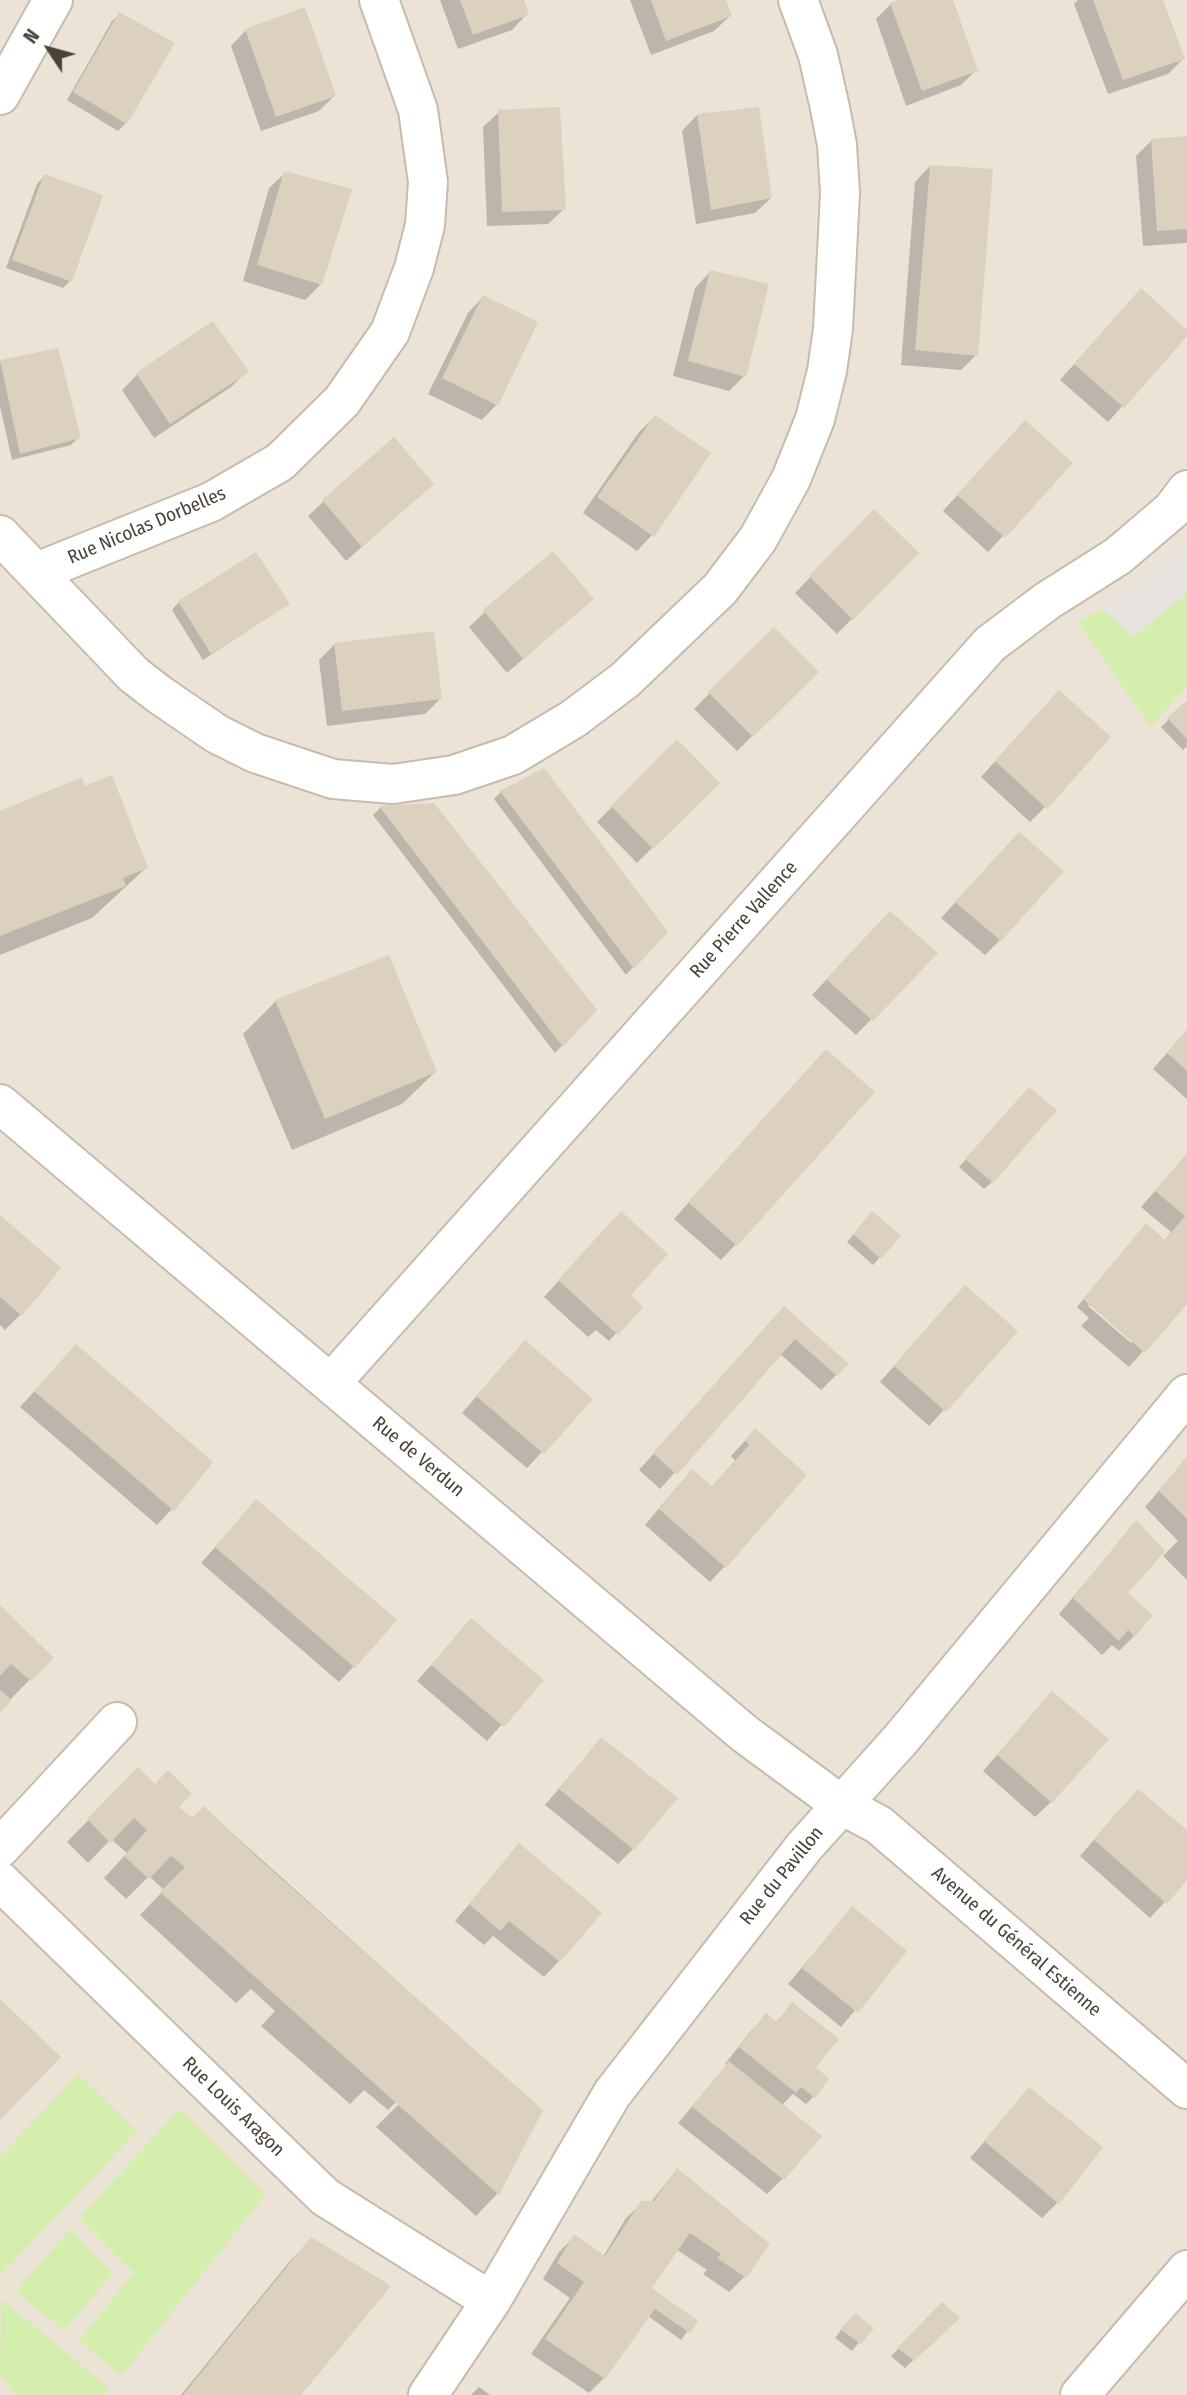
<!DOCTYPE html>
<meta charset="utf-8">
<style>
body{margin:0}
#map{position:relative;width:1187px;height:2395px;overflow:hidden;background:#f6f1e8;font-family:"Fira Sans Condensed",sans-serif}
canvas{display:block}
.north{position:absolute;left:14px;top:14px;width:70px;height:70px;-webkit-text-stroke:5px #fff;paint-order:stroke;rotate:306deg;font-size:19px;font-weight:700;line-height:28px;text-align:center;color:#4a4236}
.north::after{content:'';display:block;margin:auto;width:24px;height:32px;background:#4a4236;clip-path:polygon(50% 0,100% 100%,50% 72%,0 100%)}
</style>
<div id="map">
<canvas width="1187" height="2395"></canvas>
<div class="north">N</div>
</div>
<script>
const context = document.querySelector('canvas').getContext('2d');
context.lineJoin = 'round';
function fillPath(path, color) { context.fillStyle = color; context.fill(path, 'evenodd'); }
const poly = rows => new Path2D(rows.map(r => 'M' + r).join(''));
function trace(path, color, width, dash) { context.strokeStyle = color; context.lineWidth = width; context.lineCap = dash ? 'butt' : 'round'; context.setLineDash(dash || []); context.stroke(path); }
function label(font, color, halo, rows, align = 'center') {
  context.font = font + ' "Fira Sans Condensed",sans-serif'; context.lineWidth = 5; context.setLineDash([]); context.textBaseline = 'middle'; context.strokeStyle = halo; context.fillStyle = color; for (const [text, x, y, turn = 0] of rows) {
    context.save(); context.translate(x, y); context.rotate((+turn || 0) * Math.PI / 180); context.textAlign = isNaN(turn) ? turn : align; if (halo) context.strokeText(text, 0, 0); context.fillText(text, 0, 0); context.restore();
  }
}
fillPath(poly([
 [0,0,1187,0,1187,2395,0,2395]
]), '#eae3d6');
fillPath(poly([
 [1187,593,1187,686,1151,727,1078,622,1102,609,1133,637],
 [78,2074,137,2131,0,2275,0,2157],
 [180,2109,265,2195,122,2375,79,2341,134,2272,79,2218],
 [70,2229,112,2274,64,2330,16,2292],
 [1,2299,109,2388,103,2395,16,2395,0,2375]
]), '#d3eead');
fillPath(poly([
 [1187,545,1187,593,1133,637,1102,609]
]), '#e7e4e0');
fillPath(poly([
 [440,0,522,0,527,14,512,30,458,49],
 [630,0,724,0,730,16,714,31,651,55],
 [903,0,951,0,976,70,961,85,906,106,876,19,891,4],
 [1078,0,1160,0,1183,59,1168,74,1108,94,1074,4],
 [119,14,126,123,118,131,67,100,112,21],
 [246,30,334,96,319,111,261,131,231,46],
 [499,112,564,209,548,224,487,226,483,127],
 [697,115,771,198,755,213,696,224,682,131],
 [1187,137,1187,243,1143,246,1136,156,1152,140],
 [930,166,976,355,961,370,901,365,915,182],
 [285,173,321,284,305,300,243,281,269,188],
 [44,176,70,281,63,288,6,268,37,184],
 [710,272,744,376,729,391,673,376,695,288],
 [483,297,497,404,482,420,428,394,468,313],
 [1126,306,1187,333,1108,422,1060,380],
 [213,323,246,372,231,387,154,438,122,390,137,375],
 [57,350,79,437,71,445,12,460,0,406,0,362],
 [655,417,652,535,637,551,583,513,639,432],
 [1010,437,1071,463,988,552,943,511],
 [432,484,346,561,308,516,324,501],
 [874,512,916,553,837,634,795,593],
 [592,599,507,673,469,627,485,612],
 [179,602,288,604,203,660,172,610],
 [774,629,817,672,737,751,694,709],
 [334,645,440,699,425,714,327,726,319,660],
 [1186,703,1187,746,1183,750,1161,727],
 [1044,707,1045,807,1030,822,981,777],
 [677,742,717,783,637,863,597,822],
 [84,788,146,868,92,918,0,955,0,813],
 [501,792,633,967,626,975,494,799],
 [433,805,595,1010,555,1053,373,815,380,808],
 [1004,849,1000,940,985,955,941,918],
 [875,928,935,953,856,1035,812,995],
 [276,1001,435,1072,402,1104,292,1150,243,1034],
 [1187,1030,1187,1099,1153,1069],
 [811,1066,736,1244,721,1260,674,1219],
 [1022,1097,992,1182,984,1189,959,1167],
 [1187,1154,1187,1301,1129,1367,1081,1326,1089,1318,1077,1307,1139,1233,1164,1241,1171,1232,1141,1207],
 [1089,1304,1133,1340,1131,1343,1088,1306],
 [0,1218,21,1314,5,1330,0,1325],
 [865,1221,880,1257,873,1265,847,1242],
 [606,1228,621,1302,640,1307,609,1341,596,1330,588,1337,544,1297],
 [950,1302,1016,1331,929,1426,880,1382],
 [784,1309,836,1375,821,1390,780,1354,660,1489,639,1470],
 [76,1346,172,1509,157,1525,20,1407],
 [510,1358,590,1400,527,1468,462,1413],
 [755,1430,725,1566,710,1582,645,1525,677,1487,711,1488,735,1461,731,1456],
 [1187,1458,1187,1580,1163,1556,1178,1541,1145,1507],
 [256,1501,354,1666,339,1682,201,1563],
 [1136,1522,1126,1593,1134,1636,1119,1651,1112,1645,1102,1655,1059,1614],
 [0,1607,51,1658,0,1710],
 [471,1620,541,1680,487,1741,417,1681],
 [1037,1709,1051,1802,1035,1817,983,1771],
 [601,1739,633,1849,618,1864,545,1805],
 [138,1769,192,1821,204,1808,541,2110,497,2194,476,2216,376,2127,404,2099,401,2097,388,2110,364,2090,350,2104,261,2026,275,2011,251,1989,236,2003,140,1915,164,1890,149,1876,126,1899,104,1878,127,1853,111,1839,88,1863,67,1842],
 [1123,1806,1187,1832,1187,1878,1150,1918,1080,1856],
 [519,1845,559,1961,544,1977,493,1936,484,1945,455,1921],
 [852,1908,905,1951,841,2027,788,1984],
 [793,2005,814,2068,813,2097,806,2104,793,2094,781,2106,783,2178,767,2194,678,2123,727,2065,725,2064,751,2031,766,2016,775,2023],
 [1029,2090,1057,2203,1042,2218,970,2158],
 [677,2170,767,2244,744,2277,729,2292,703,2274,707,2270,676,2249,649,2289,695,2321,681,2340,648,2316,604,2378,589,2393,531,2354,570,2298,543,2279,559,2252,574,2237,603,2257,626,2218,642,2203,650,2203],
 [312,2239,299,2395,181,2395,290,2261],
 [942,2305,957,2318,905,2368,891,2356],
 [847,2322,871,2328,852,2351,835,2338],
 [479,2387,490,2395,471,2395]
]), '#0003');
fillPath(poly([
 [460,0,524,0,529,15,473,35],
 [651,0,726,0,732,16,666,41],
 [898,0,953,0,978,71,922,91,890,3],
 [1093,0,1163,0,1185,59,1123,80],
 [305,7,336,96,276,117,245,29],
 [119,12,175,43,127,124,73,92],
 [560,107,566,210,502,212,498,110],
 [759,107,772,198,711,210,697,114],
 [1187,136,1187,229,1157,231,1151,139],
 [930,165,993,169,978,356,915,350],
 [284,171,352,189,322,285,257,265],
 [44,174,103,195,72,282,12,260],
 [710,270,769,284,746,377,688,361],
 [1141,288,1187,330,1187,336,1124,408,1074,364],
 [483,295,538,322,498,406,442,378],
 [213,321,249,372,170,424,136,373],
 [58,348,81,438,20,454,0,360],
 [655,415,711,453,654,537,597,497],
 [1025,420,1073,463,1005,538,957,495],
 [394,437,434,484,362,547,322,500],
 [874,509,919,553,853,620,809,576],
 [553,551,594,599,523,659,483,610],
 [256,552,290,604,211,654,178,601],
 [774,627,819,672,753,737,708,692],
 [434,631,442,699,342,711,334,643],
 [1059,690,1111,737,1047,809,995,761],
 [1187,700,1187,739,1167,718],
 [677,739,720,783,653,849,611,806],
 [544,768,668,932,634,969,500,791],
 [112,775,148,868,123,878,126,886,0,936,0,811,82,777,85,786],
 [434,803,597,1010,563,1047,379,806],
 [1019,832,1064,871,1001,941,955,902],
 [890,911,938,953,873,1021,826,979],
 [389,955,437,1072,325,1119,275,1000],
 [1187,1030,1187,1071,1167,1053],
 [826,1049,875,1092,737,1246,688,1202],
 [1029,1087,1057,1110,993,1183,965,1159],
 [1187,1153,1187,1304,1145,1353,1083,1299,1146,1223,1165,1240,1185,1216,1155,1191],
 [621,1211,668,1254,631,1295,643,1307,618,1335,558,1280],
 [872,1211,901,1236,881,1259,853,1234],
 [0,1215,61,1268,22,1316,0,1297],
 [965,1285,1018,1331,946,1412,894,1366],
 [784,1306,849,1364,837,1376,795,1339,677,1475,653,1453],
 [525,1340,593,1399,544,1454,476,1396],
 [76,1344,213,1462,174,1511,34,1391],
 [755,1428,807,1475,726,1568,659,1509,692,1469,712,1486,749,1445,745,1440],
 [1187,1456,1187,1519,1159,1491],
 [256,1499,397,1620,355,1668,215,1547],
 [1136,1520,1165,1551,1128,1593,1153,1615,1135,1637,1128,1630,1119,1641,1073,1598],
 [0,1605,54,1658,31,1681,11,1664,0,1676],
 [471,1618,544,1680,504,1727,431,1665],
 [0,1690,12,1700,0,1713],
 [1052,1691,1109,1739,1052,1803,997,1755],
 [601,1737,678,1798,634,1850,559,1789],
 [138,1767,155,1784,168,1770,192,1794,179,1807,192,1818,204,1806,258,1858,543,2110,499,2195,160,1892,185,1867,171,1856,149,1879,124,1856,147,1830,134,1818,110,1843,87,1819],
 [1138,1789,1187,1830,1187,1880,1167,1904,1094,1840],
 [519,1843,602,1913,560,1962,509,1921,500,1931,469,1904],
 [852,1906,907,1951,858,2013,802,1968],
 [0,1999,61,2057,0,2120],
 [792,2002,839,2039,816,2067,829,2079,815,2098,801,2087,796,2093,739,2047,766,2013,777,2022],
 [729,2061,822,2136,784,2180,692,2107],
 [1029,2087,1103,2147,1059,2204,984,2141],
 [677,2168,770,2244,746,2278,717,2258,721,2254,690,2233,652,2288,698,2321,690,2333,655,2309,605,2379,545,2339,584,2282,557,2263,574,2234,605,2256,641,2201,654,2201],
 [311,2237,391,2286,301,2395,183,2395],
 [942,2302,960,2318,914,2361,897,2348],
 [855,2313,874,2328,861,2344,841,2330]
]), '#dcd0bf');
const minor = poly([
 [0,95,53,0],
 [0,535,134,675,160,695,217,734,255,753,333,779,393,784,454,775,513,755,573,719,625,680,720,589,758,539,791,479,815,419,827,371,833,329,840,193,837,145,830,108,818,55,798,0],
 [37,572,211,502,280,462,342,401,390,332,414,268,425,225,428,182,418,110,379,0],
 [0,1104,745,1734,840,1804,879,1825,1187,2089],
 [331,1383,990,644,1047,601,1118,556,1172,510,1187,490],
 [0,1848,117,1722],
 [0,1881,325,2197,491,2301],
 [428,2395,491,2301,612,2094,804,1847,901,1739,1187,1394],
 [1080,2395,1187,2270]
]);
trace(minor, '#c5bcac', 42);
trace(minor, '#fff', 38);
label('19px', '#4a4236', '#fff', [
 ["Rue Nicolas Dorbelles",147,526,-23],
 ["Rue Pierre Vallence",744,920,-48],
 ["Rue de Verdun",418,1457,40],
 ["Rue du Pavillon",782,1876,-51],
 ["Avenue du Général Estienne",1016,1942,41],
 ["Rue Louis Aragon",233,2107,44]
]);
</script>
